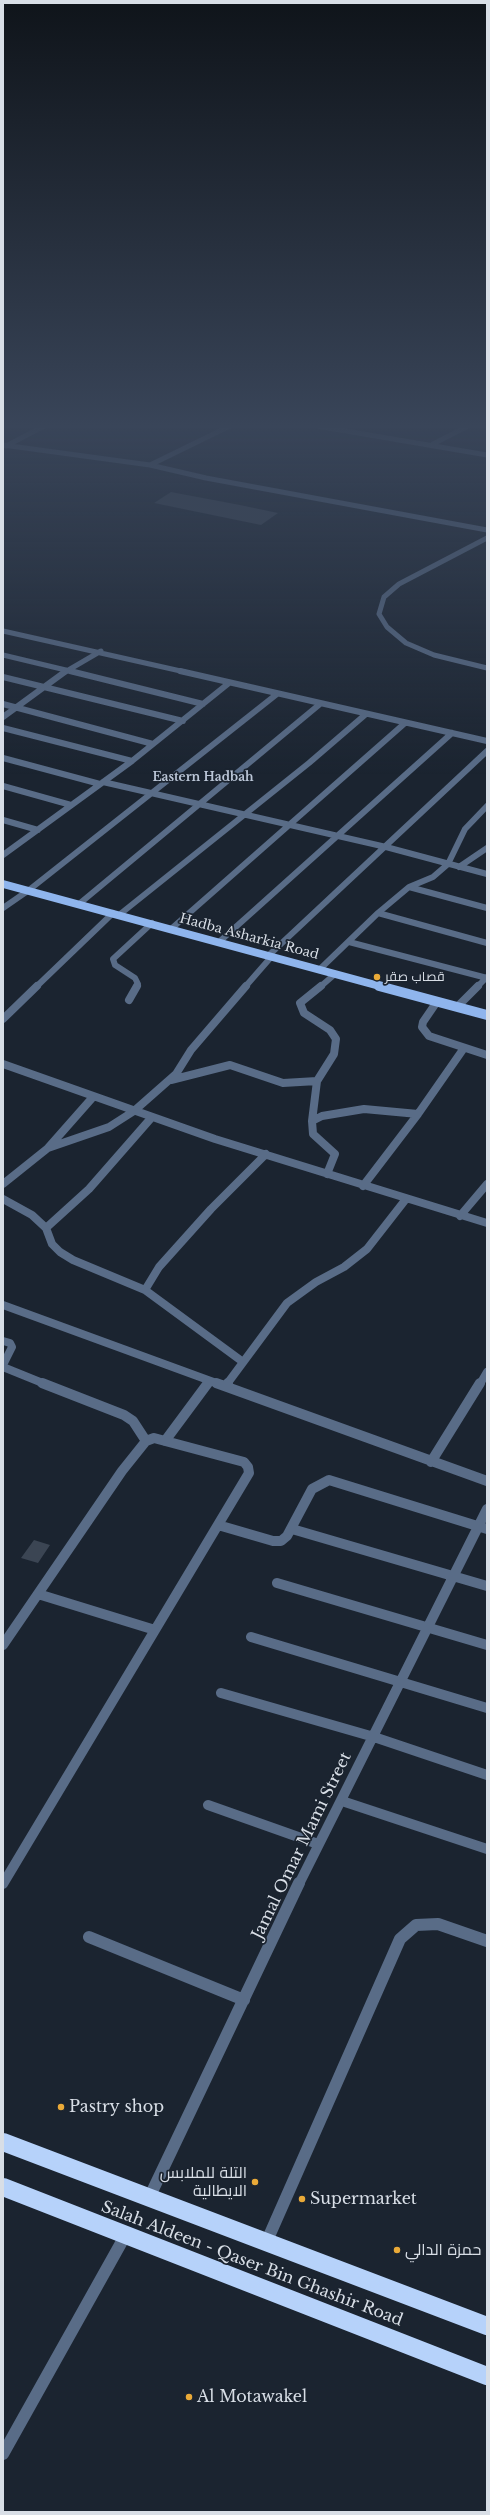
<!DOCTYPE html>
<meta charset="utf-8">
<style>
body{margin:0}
#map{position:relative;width:490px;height:2515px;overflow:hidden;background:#1b2430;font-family:"Libre Baskerville",serif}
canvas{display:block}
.frame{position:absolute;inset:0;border:4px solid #d8dee6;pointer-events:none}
</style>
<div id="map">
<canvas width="490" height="2515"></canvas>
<div class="frame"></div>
</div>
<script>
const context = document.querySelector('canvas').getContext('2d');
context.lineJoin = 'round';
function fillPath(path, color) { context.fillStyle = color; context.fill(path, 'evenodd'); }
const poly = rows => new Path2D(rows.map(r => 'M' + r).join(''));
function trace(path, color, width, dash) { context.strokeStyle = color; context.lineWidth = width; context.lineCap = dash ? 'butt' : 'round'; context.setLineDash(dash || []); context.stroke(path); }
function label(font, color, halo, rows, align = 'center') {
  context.font = font + ' "Libre Baskerville",Cairo,serif'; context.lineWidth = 3.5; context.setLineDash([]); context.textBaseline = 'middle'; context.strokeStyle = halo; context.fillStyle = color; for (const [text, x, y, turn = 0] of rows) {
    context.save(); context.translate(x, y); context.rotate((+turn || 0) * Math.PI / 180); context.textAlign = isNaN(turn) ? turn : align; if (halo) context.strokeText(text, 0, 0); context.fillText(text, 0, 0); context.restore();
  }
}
fillPath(poly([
 [171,492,240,505,278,513,261,525,154,503],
 [34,1540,50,1545,38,1563,21,1558]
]), '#3b4553');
trace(poly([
 [299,423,487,455],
 [433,444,468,426,459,423],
 [3,445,150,465,206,478,487,530],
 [6,446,50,423],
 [150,465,236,423],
 [487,538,399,584,384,597,379,614,387,627,406,643,434,655,487,668],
 [3,631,185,672],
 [3,655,74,672],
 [65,672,101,651]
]), '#596c87', 5);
trace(poly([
 [70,671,203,704],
 [180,671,487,741],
 [3,677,183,721],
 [3,704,153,744],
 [3,717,66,671],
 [3,728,132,761],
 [3,758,100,784],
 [103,782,386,847,487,874],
 [3,786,71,805],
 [3,820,38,830],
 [3,855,132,761,229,683],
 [459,867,487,848],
 [409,887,433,877,448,864,465,829,487,806],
 [79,904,320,704],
 [3,908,29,890,277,694],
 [378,913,487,943],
 [119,915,309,763,366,714],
 [171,929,405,723],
 [219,942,452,733],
 [349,942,487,978],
 [268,956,487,751],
 [319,970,378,913,409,887,487,908],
 [36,987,113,913],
 [136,987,138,984,135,978,115,965,113,959,152,923],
 [245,987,272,956],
 [320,987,335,974],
 [477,987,487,977]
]), '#596c87', 6);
trace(poly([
 [129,1000,137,986],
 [436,1003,423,1022,422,1027,429,1036,487,1055],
 [457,1007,478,986],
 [3,1019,37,986],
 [3,1064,215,1139,487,1223],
 [171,1080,230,1065,283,1083,317,1081],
 [312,1121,317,1081,334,1054,336,1039,330,1030,304,1013,300,1003,321,986],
 [48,1148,109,1127,134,1111,176,1074,191,1050,246,986],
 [327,1174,335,1154,313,1134,312,1121,322,1116,364,1109,418,1114],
 [3,1184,48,1148,93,1097],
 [363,1186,418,1114,464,1048],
 [3,1199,32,1215,46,1228,52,1244,60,1252,73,1260,145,1290],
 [460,1216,487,1184],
 [46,1228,89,1189,152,1117],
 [3,1305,219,1384],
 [3,1341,10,1343,12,1347,3,1365],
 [243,1362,145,1290,159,1267,211,1209,266,1154],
 [3,1367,45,1384],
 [207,1384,209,1381],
 [227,1384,287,1303,316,1282,344,1267,367,1249,406,1199],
 [480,1384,487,1372]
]), '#596c87', 8);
trace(poly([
 [42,1383,124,1415,133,1421,146,1441],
 [216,1383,487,1481],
 [225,1386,228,1383],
 [165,1441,208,1383],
 [431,1462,480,1383],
 [218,1525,273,1541,281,1541,287,1536,312,1489,329,1480,487,1529],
 [292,1529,487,1586],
 [277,1583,487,1645],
 [38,1594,155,1630],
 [251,1637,487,1708],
 [3,1645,122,1471,146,1441,154,1438,244,1462,248,1467,249,1473,3,1884],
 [221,1693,374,1737,487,1775],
 [342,1801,487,1849],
 [208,1805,318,1844],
 [299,1884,487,1509]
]), '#596c87', 10);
trace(poly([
 [89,1937,244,2000],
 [149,2198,299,1883],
 [266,2243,400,1939,416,1925,438,1924,487,1941],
 [3,2454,125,2236]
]), '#596c87', 12);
trace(poly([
 [3,884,383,987]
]), '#8fb5ed', 8);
trace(poly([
 [379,986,487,1015]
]), '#8fb5ed', 10);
trace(poly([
 [3,2142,487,2326],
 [3,2187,487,2376]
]), '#b6d2fa', 18);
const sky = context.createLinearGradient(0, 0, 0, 775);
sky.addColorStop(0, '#0f141a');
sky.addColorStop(0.55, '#394559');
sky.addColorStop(1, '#39455900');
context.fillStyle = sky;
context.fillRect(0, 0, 490, 775);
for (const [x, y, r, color] of [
 [377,977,4,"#eaaa38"],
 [61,2107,4,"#eaaa38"],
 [255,2182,4,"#eaaa38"],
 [302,2199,4,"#eaaa38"],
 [397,2250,4,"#eaaa38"],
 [189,2397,4,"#eaaa38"]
]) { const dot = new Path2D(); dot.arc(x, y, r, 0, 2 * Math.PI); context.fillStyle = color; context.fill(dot); trace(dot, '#1b2430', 1.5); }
label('bold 12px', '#bbc6d7', '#1b2430', [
 ["Eastern Hadbah",203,778]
]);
label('13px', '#d8dee6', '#1b2430', [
 ["Hadba Asharkia Road",249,937,15]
]);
label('13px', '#d8dee6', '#1b2430', [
 ["قصاب صقر",385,977]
], 'left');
label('16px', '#d8dee6', '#1b2430', [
 ["Jamal Omar Mami Street",302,1846,-64],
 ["Salah Aldeen - Qaser Bin Ghashir Road",252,2264,21]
]);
label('16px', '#d8dee6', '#1b2430', [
 ["Pastry shop",69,2107],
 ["التلة للملابس",247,2173,"right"],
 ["الايطالية",247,2191,"right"],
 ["Supermarket",310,2199],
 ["حمزة الدالي",405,2250],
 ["Al Motawakel",197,2397]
], 'left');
</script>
